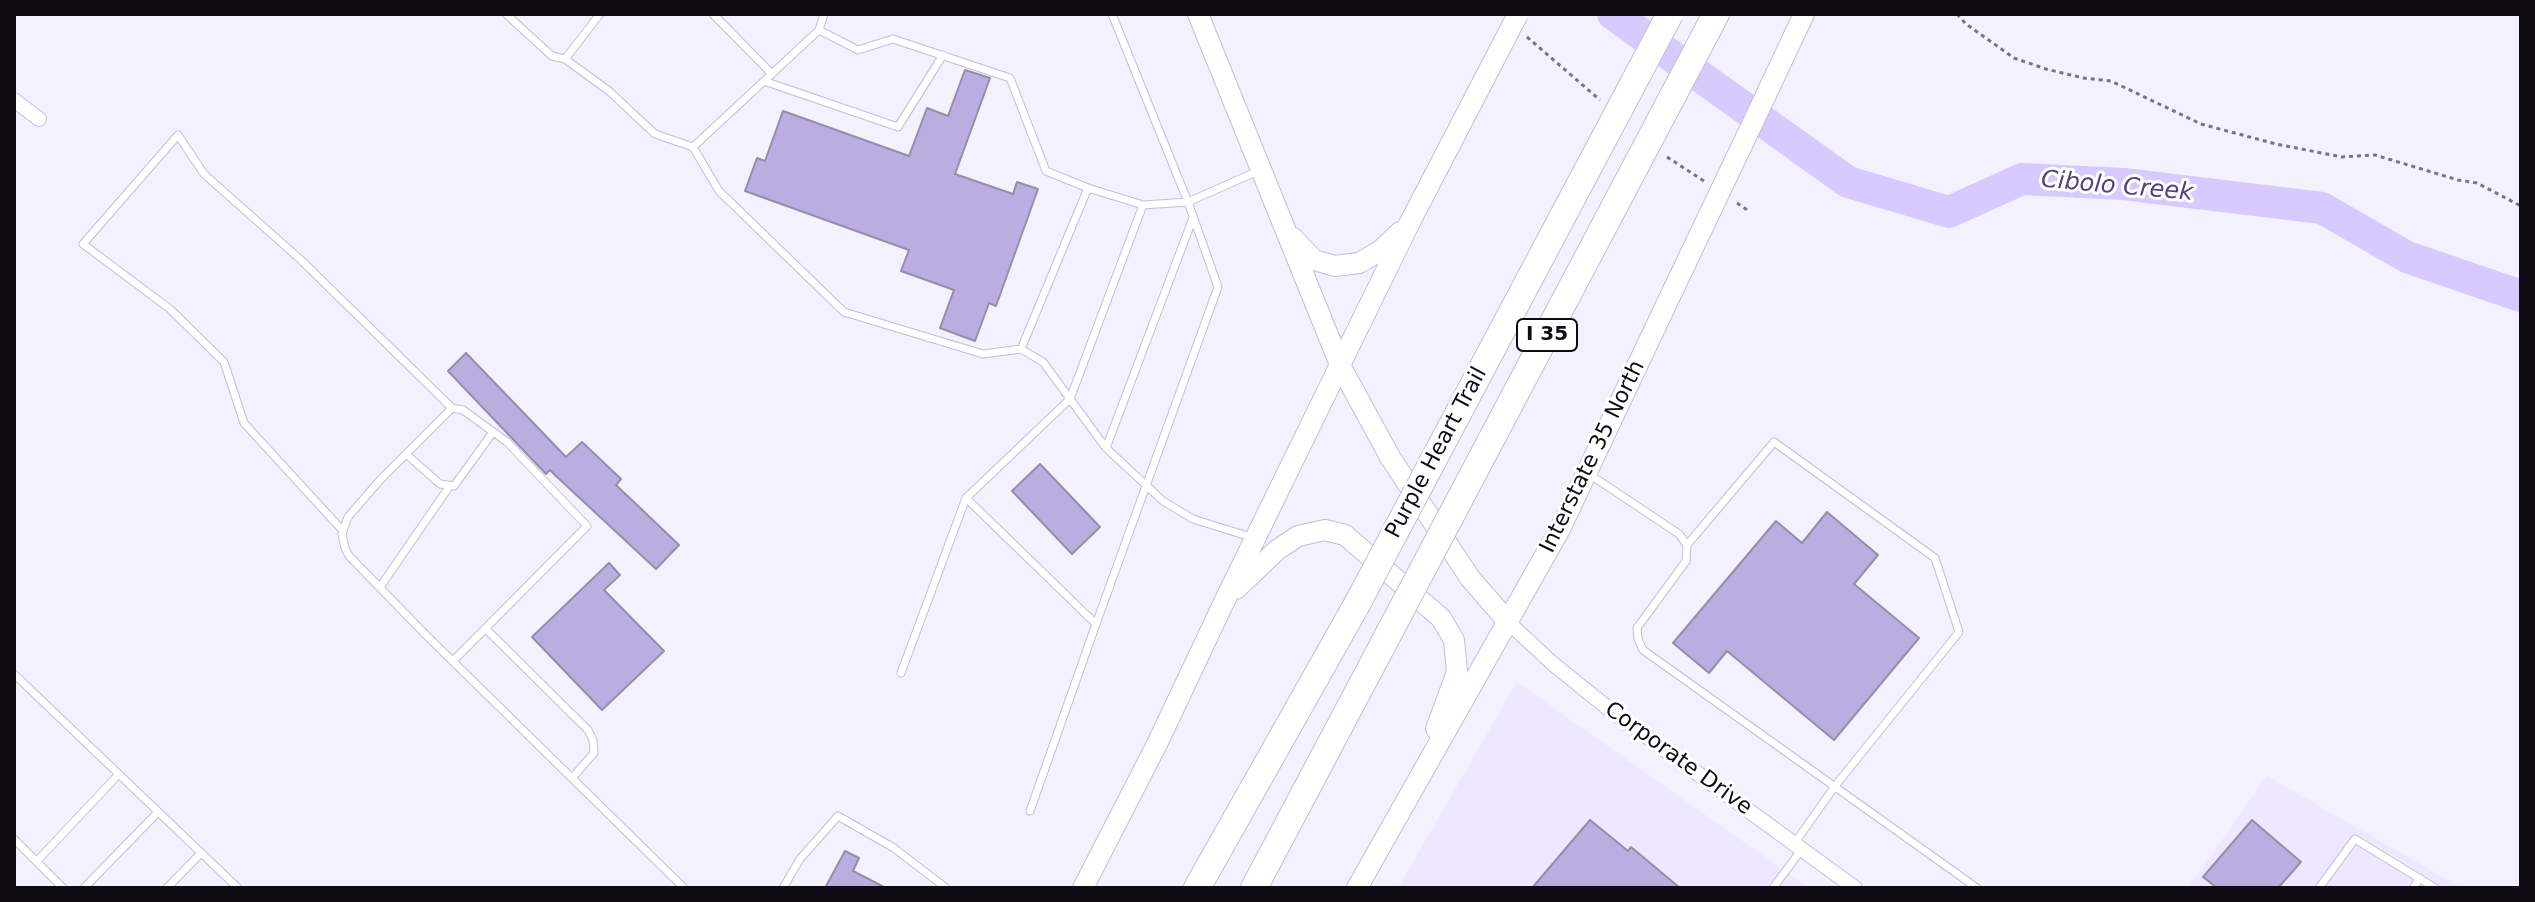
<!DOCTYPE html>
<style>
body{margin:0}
#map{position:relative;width:2535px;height:902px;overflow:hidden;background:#f3f1fd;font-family:"DejaVu Sans",sans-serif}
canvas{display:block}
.frame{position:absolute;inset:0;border:16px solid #0e0b15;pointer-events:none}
</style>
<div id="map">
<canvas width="2535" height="902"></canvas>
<div class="frame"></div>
</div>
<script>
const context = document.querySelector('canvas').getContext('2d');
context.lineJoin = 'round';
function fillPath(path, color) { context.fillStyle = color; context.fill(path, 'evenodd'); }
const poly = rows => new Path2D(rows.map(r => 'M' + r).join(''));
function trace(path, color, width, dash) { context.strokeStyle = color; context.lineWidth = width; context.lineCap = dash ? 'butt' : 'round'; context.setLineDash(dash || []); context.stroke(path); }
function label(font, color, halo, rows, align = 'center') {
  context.font = font + ' "DejaVu Sans",sans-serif'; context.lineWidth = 6; context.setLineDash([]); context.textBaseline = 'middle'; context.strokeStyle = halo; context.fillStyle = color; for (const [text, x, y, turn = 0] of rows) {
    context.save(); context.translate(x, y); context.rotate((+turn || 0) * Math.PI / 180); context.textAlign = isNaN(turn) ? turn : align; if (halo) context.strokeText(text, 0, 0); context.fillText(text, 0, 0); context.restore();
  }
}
fillPath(poly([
 [1517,682,1809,888,1398,888],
 [2267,776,2462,888,2188,888]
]), '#ede8ff');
trace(poly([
 [1613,14,1848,182,1949,212,2022,179,2124,184,2322,208,2407,257,2521,296]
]), '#d6cafe', 32);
const building = poly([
 [965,70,990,78,955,174,1013,194,1017,182,1038,189,996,306,989,303,975,341,940,328,954,290,901,271,909,250,745,191,757,158,765,161,783,111,909,156,927,108,948,116,965,70],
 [466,353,566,457,582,442,621,479,616,485,679,545,656,569,556,476,550,470,546,474,448,371,466,353],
 [1040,464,1100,527,1072,554,1012,491,1040,464],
 [1827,512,1878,555,1854,584,1919,638,1834,740,1727,651,1709,673,1673,643,1776,521,1802,543,1827,512],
 [609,563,620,575,604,590,664,651,602,710,532,637,609,563],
 [1590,820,1628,851,1631,847,1680,888,1532,888,1590,820],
 [2252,820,2301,862,2278,888,2217,888,2203,877,2252,820],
 [845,851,859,858,853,871,886,888,825,888,845,851]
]);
fillPath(building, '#baaee1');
trace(building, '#948eaa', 2);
const lane = poly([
 [506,14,552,56,565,59,609,91,655,134,693,147],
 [713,14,772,74],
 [824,14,819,30,693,147,719,191,844,312,983,354,1021,349,1043,362,1106,448,1163,501,1193,519,1254,538],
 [1112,14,1188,202,1218,287,1096,624,966,498,1070,399,1143,205],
 [819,30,858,50,893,39,1010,78,1046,171,1088,188,1143,205,1188,202,1258,171],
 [565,59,600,14],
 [764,81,898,127,943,55],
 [1021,349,1088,188],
 [1106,448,1193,218],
 [406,454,440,484,454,486,493,432],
 [1589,474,1679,534,1687,545,1686,561,1637,628,1638,639,1643,650,1977,888],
 [343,531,244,423,224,362,170,309,83,244,178,135,204,174,301,260,452,408],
 [1687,545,1774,442,1935,558,1959,632,1835,786,1794,844],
 [380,587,449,487],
 [486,629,588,730,593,740,594,753,572,778],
 [453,661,587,526,507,442,463,410,452,408,380,480,348,517,342,534,345,548,349,556,427,636,684,888],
 [901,673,966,498],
 [14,674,238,888],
 [1030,811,1096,624],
 [14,839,63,888],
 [37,861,119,774],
 [84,888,158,812],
 [167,888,201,853],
 [783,888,800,859,838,816,894,848,946,888],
 [1773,888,1802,849],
 [2319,888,2355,839,2435,888],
 [2413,888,2420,878]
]);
const street = poly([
 [14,100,39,119],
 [1508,622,1552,663,1609,709,1855,888]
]);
const secondary = poly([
 [1198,14,1341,367,1390,457,1470,578,1508,622],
 [1757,114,1804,14],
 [1293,238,1314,260,1335,266,1359,263,1380,251,1400,232],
 [1236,589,1277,550,1298,536,1325,530,1345,535,1441,618,1454,640,1457,672,1436,729],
 [1083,888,1157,744,1225,600,1409,224,1476,95],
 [1357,888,1560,529,1674,288]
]);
const highway = poly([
 [1705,35,1716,14],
 [1197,888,1356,606],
 [1254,888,1388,635]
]);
trace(lane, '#c4bddb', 9);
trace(street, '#c4bddb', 16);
trace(secondary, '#c4bddb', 22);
trace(highway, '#c4bddb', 28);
trace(poly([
 [1957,14,1966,24,2014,58,2046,69,2083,78,2111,81,2201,124,2276,144,2342,157,2375,155,2458,180,2477,183,2521,206],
 [1527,37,1600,100],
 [1667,157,1704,181],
 [1737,203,1749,211]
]), '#787580', 3, [4, 4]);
trace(lane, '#fff', 7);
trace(street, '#fff', 14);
trace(secondary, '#fff', 20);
trace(highway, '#fff', 26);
const secondaryBridge = poly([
 [1476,95,1518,14],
 [1674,288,1757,114]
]);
const highwayBridge = poly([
 [1356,606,1670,14],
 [1388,635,1705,35]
]);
trace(secondaryBridge, '#c4bddb', 22, []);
trace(highwayBridge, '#c4bddb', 28, []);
trace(secondaryBridge, '#fff', 20);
trace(highwayBridge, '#fff', 26);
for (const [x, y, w] of [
 [1547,335,60]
]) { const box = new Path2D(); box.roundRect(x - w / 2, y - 16, w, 32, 6); context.fillStyle = '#fff'; context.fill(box); trace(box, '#0e0b15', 2); }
label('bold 20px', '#0e0b15', null, [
 ["I 35",1547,335]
]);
label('22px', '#0e0b15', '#fff', [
 ["Purple Heart Trail",1437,453,-62],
 ["Interstate 35 North",1593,457,-64],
 ["Corporate Drive",1678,759,36]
]);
label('italic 24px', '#53407f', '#fff', [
 ["Cibolo Creek",2117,187,5]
]);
</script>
